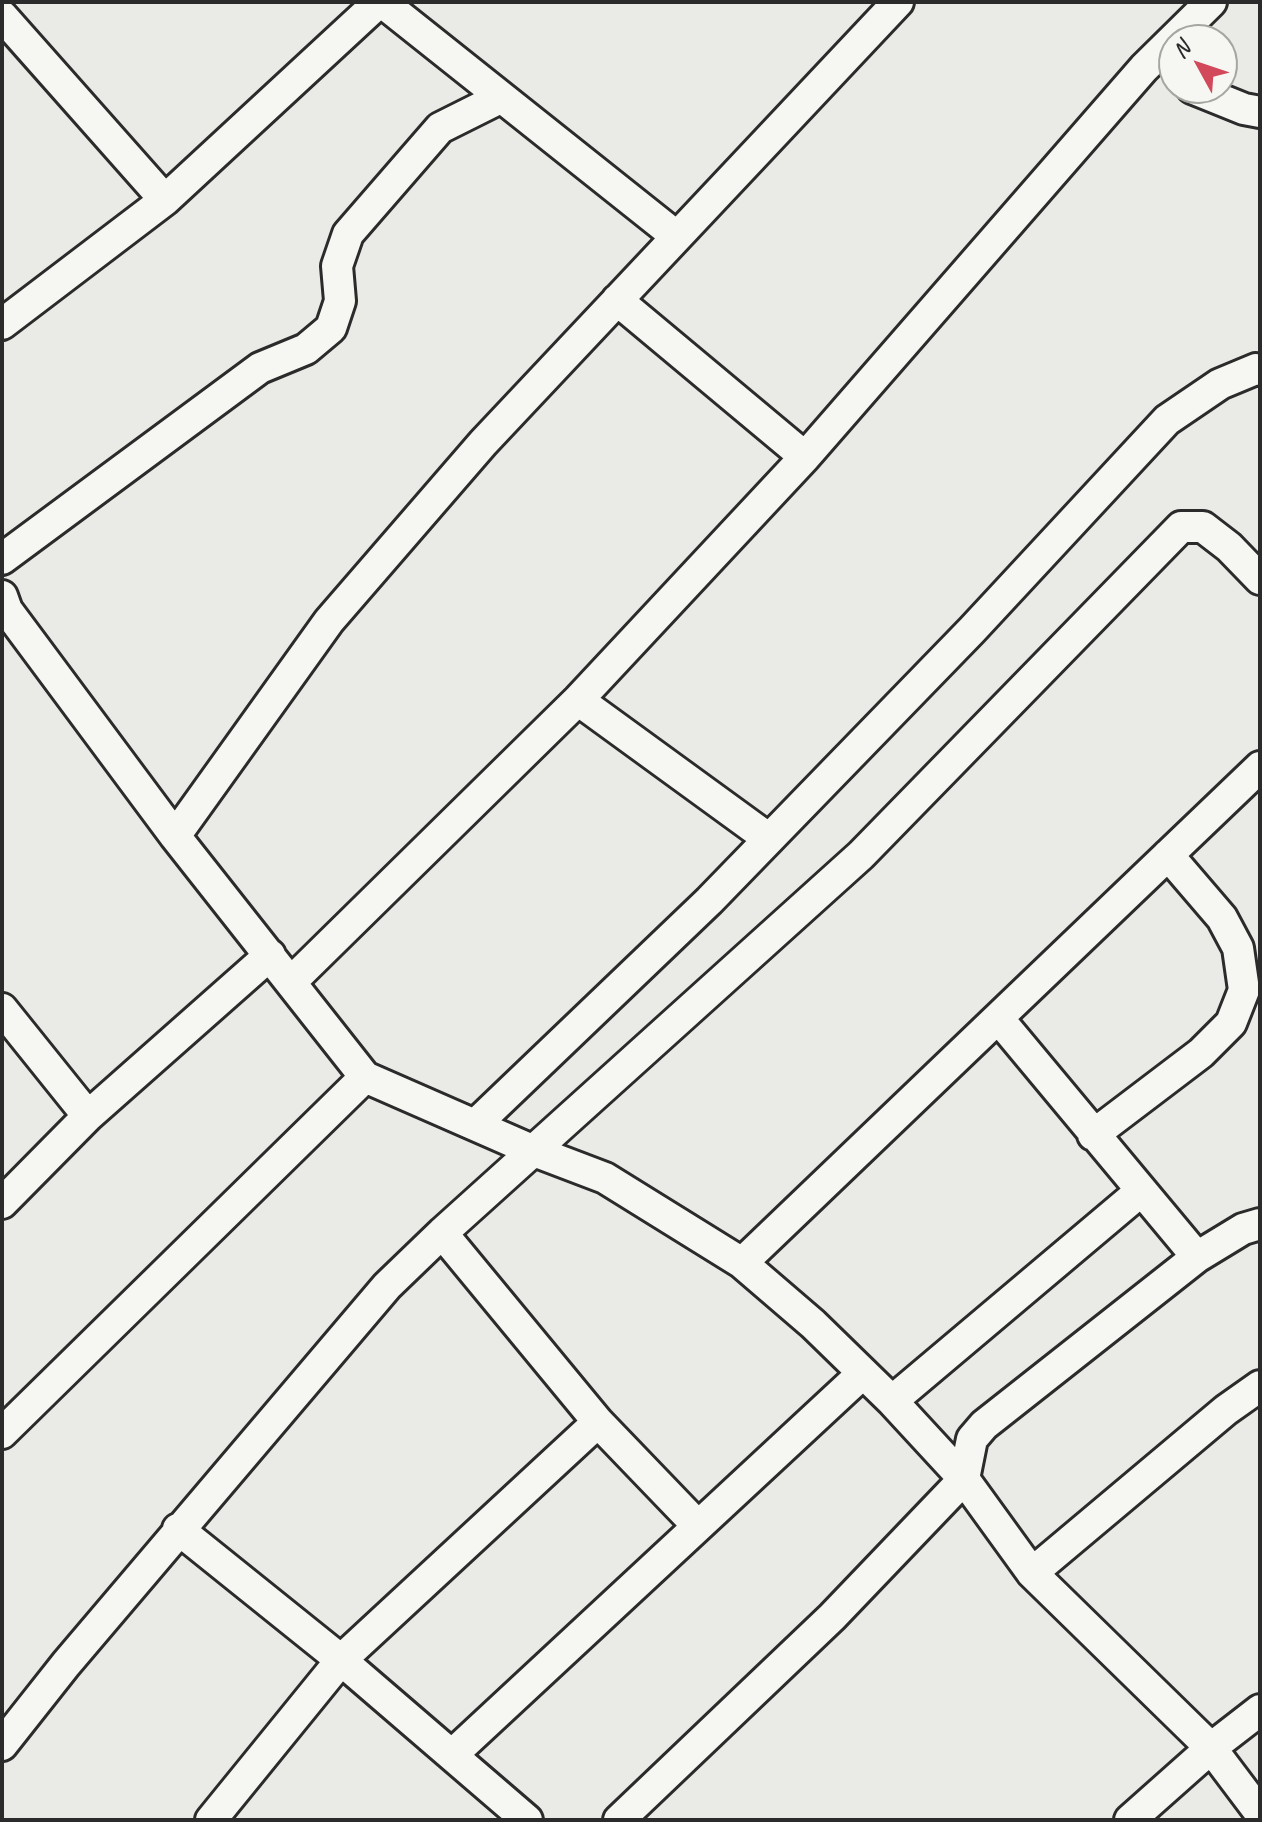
<!DOCTYPE html>
<style>
body{margin:0}
#map{position:relative;width:1262px;height:1822px;overflow:hidden;background:#eaeae6;font-family:Caveat,sans-serif}
canvas{display:block}
.frame{position:absolute;inset:0;border:4px solid #2b2b2b;pointer-events:none}
.north{position:absolute;left:1158px;top:24px;width:80px;height:80px;box-sizing:border-box;background:#f6f6f2;border:2px solid #a5a5a2;border-radius:50%;rotate:310deg;font-size:22px;font-weight:700;line-height:32px;text-align:center;color:#2b2b2b}
.north::after{content:'';display:block;margin:auto;width:28px;height:36px;background:#d1495b;clip-path:polygon(50% 0,100% 100%,50% 72%,0 100%)}
</style>
<div id="map">
<canvas width="1262" height="1822"></canvas>
<div class="frame"></div>
<div class="north">N</div>
</div>
<script>
const context = document.querySelector('canvas').getContext('2d');
context.lineJoin = 'round';
const poly = rows => new Path2D(rows.map(r => 'M' + r).join(''));
function trace(path, color, width, dash) { context.strokeStyle = color; context.lineWidth = width; context.lineCap = dash ? 'butt' : 'round'; context.setLineDash(dash || []); context.stroke(path); }
const street = poly([
 [382,2,676,236],
 [2,16,165,200],
 [1192,88,1244,109,1260,112],
 [617,300,805,457],
 [2,324,165,200,379,2],
 [2,559,260,368,306,349,331,328,340,301,337,266,348,234,440,128,500,98],
 [2,596,7,610,175,836,365,1077,534,1151,605,1178,742,1263,813,1324,892,1401,964,1479,1032,1573,1211,1748,1260,1813],
 [578,700,769,839],
 [175,836,329,621,483,443,898,2],
 [291,982,578,700,805,457,1144,68,1211,2],
 [2,1009,88,1116],
 [998,1018,1197,1257],
 [475,1125,709,901,972,630,1167,420,1220,384,1256,369,1260,370],
 [1093,1135,1201,1053,1231,1023,1244,990,1238,948,1222,918,1168,855],
 [2,1203,88,1116,270,955],
 [442,1233,598,1422,697,1525],
 [742,1263,1260,767],
 [892,1401,1141,1191],
 [2,1433,365,1077],
 [178,1529,341,1660,527,1820],
 [1032,1573,1226,1410,1260,1386],
 [2,1745,66,1664,387,1286,442,1233,861,855,1181,527,1203,527,1229,547,1260,579],
 [453,1754,862,1374],
 [211,1820,341,1660,598,1422],
 [619,1820,832,1617,964,1479,972,1439,984,1425,1197,1257,1243,1229,1260,1224],
 [1130,1820,1211,1748,1260,1710]
]);
trace(street, '#2b2b2b', 36);
trace(street, '#f6f6f2', 30);
</script>
